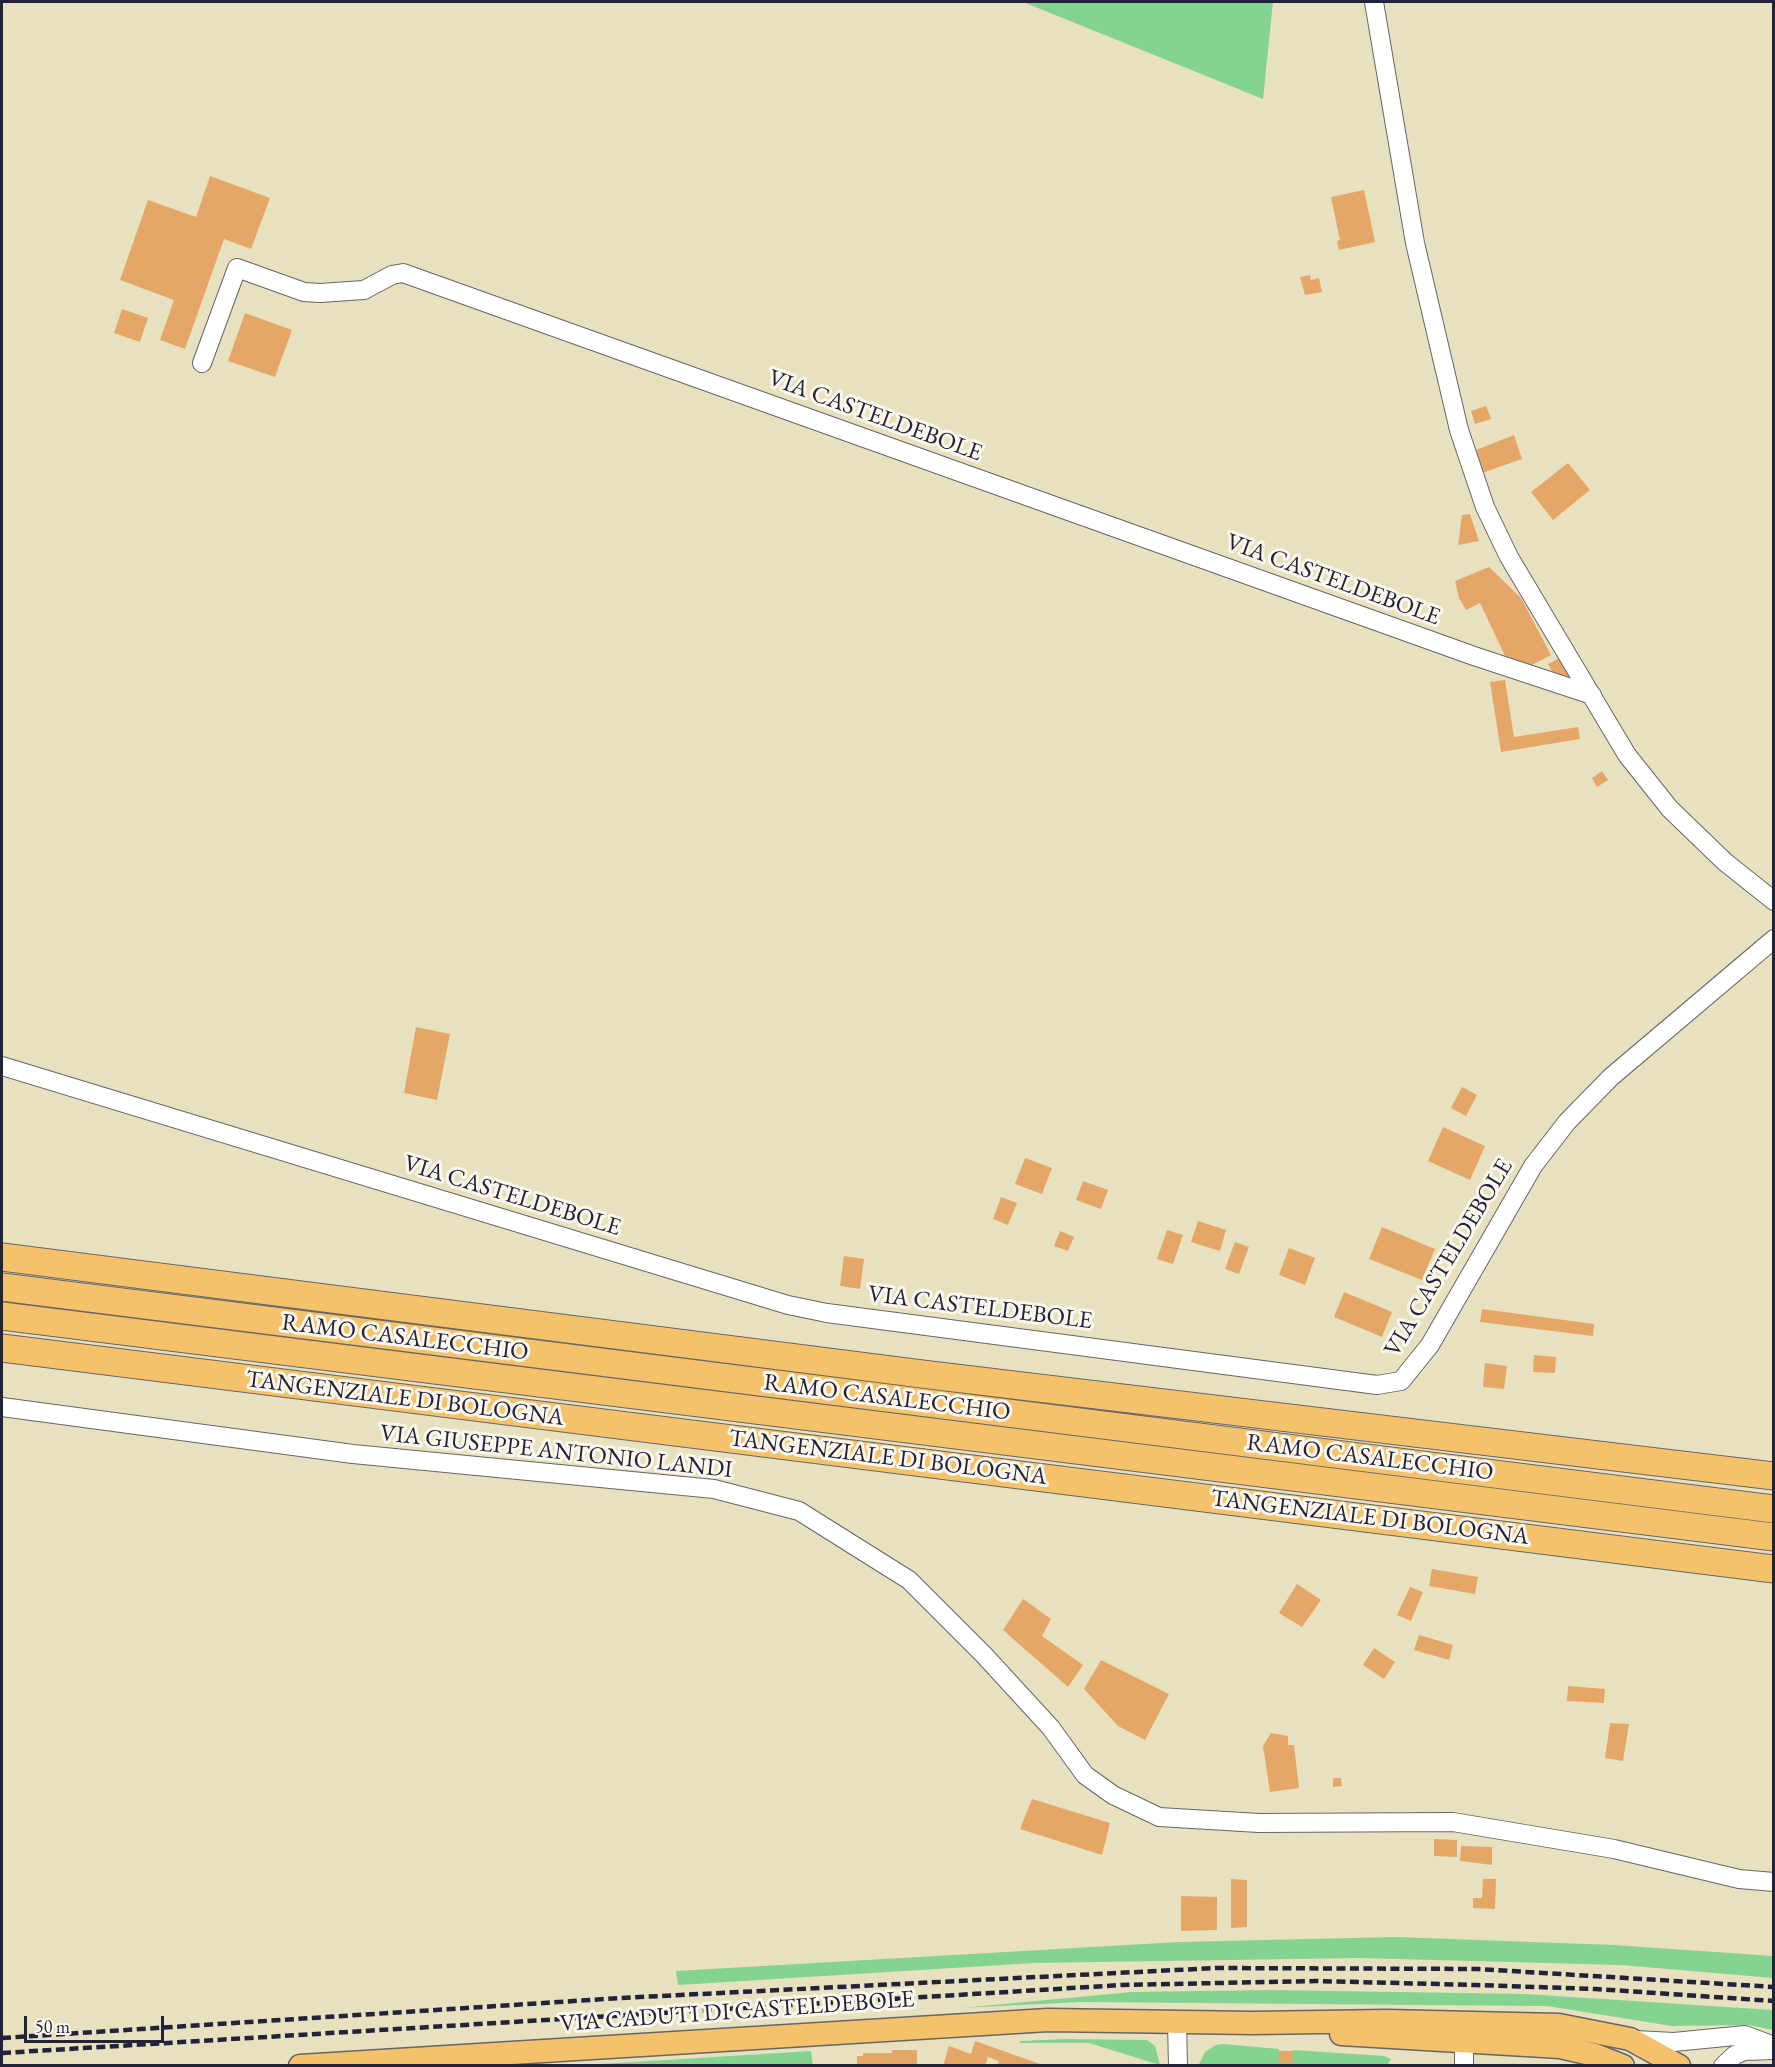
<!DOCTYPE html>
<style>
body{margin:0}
#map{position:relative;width:1775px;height:2067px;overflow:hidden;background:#e8e1bf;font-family:"EB Garamond",serif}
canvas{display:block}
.frame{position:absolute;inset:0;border:3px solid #22223b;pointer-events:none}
.scale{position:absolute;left:24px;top:2016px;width:140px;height:27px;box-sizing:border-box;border:3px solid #22223b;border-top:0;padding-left:8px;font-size:18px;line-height:21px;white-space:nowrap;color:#22223b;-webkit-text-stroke:4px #fbf7ec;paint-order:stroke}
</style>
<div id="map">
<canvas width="1775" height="2067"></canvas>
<div class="frame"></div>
<div class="scale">50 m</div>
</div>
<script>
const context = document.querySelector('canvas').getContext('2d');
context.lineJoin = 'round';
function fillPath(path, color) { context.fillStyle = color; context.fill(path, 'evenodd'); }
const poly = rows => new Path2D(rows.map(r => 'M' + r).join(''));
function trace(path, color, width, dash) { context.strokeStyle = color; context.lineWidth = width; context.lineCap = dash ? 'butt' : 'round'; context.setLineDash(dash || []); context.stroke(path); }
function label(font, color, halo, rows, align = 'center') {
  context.font = font + ' "EB Garamond",serif'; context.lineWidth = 6; context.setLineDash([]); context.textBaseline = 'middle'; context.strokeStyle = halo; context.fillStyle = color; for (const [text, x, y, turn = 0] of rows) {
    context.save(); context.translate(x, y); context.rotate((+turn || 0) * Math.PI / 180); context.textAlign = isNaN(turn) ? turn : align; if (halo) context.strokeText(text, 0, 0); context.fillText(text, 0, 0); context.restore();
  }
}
fillPath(poly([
 [1023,2,1273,2,1263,99],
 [1396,1937,1614,1945,1773,1956,1773,1978,1621,1965,1359,1958,1034,1963,678,1985,676,1971,1179,1942],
 [1270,1990,1525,1994,1773,2010,1773,2030,1749,2025,1672,2026,1547,2006,1081,2002,961,2008,1132,1992],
 [1066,2039,1147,2040,1155,2046,1160,2065,1089,2043,1019,2043,1021,2041],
 [1223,2044,1279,2049,1280,2063,1293,2063,1293,2050,1384,2056,1391,2059,1387,2066,1198,2066,1205,2052,1216,2045],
 [811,2051,813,2065,584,2065,682,2059]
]), '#85d391');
fillPath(poly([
 [210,176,270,198,251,249,224,239,185,349,160,340,174,300,120,280,148,200,196,217],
 [1364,190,1375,242,1339,250,1337,241,1340,240,1331,197],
 [1310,275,1311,280,1319,278,1322,292,1305,295,1300,277],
 [122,309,148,318,140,342,114,333],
 [245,313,292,330,275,377,228,361],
 [1486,406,1491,419,1475,424,1471,411],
 [1514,435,1522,459,1482,473,1476,450],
 [1568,463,1590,490,1553,520,1531,492],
 [1470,514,1479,541,1458,545,1462,515],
 [1489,567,1521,598,1551,655,1532,665,1506,658,1480,603,1466,610,1459,598,1455,581],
 [1560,658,1571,679,1555,678,1548,664],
 [1505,680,1514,737,1578,727,1580,739,1501,752,1490,682],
 [1602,771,1608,780,1597,787,1592,778],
 [416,1027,450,1034,437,1100,404,1093],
 [1462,1087,1477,1095,1466,1116,1451,1108],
 [1443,1127,1485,1146,1470,1180,1428,1161],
 [1025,1158,1052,1168,1042,1194,1015,1184],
 [1083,1181,1108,1190,1101,1209,1076,1200],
 [1001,1197,1017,1203,1008,1225,993,1219],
 [1198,1221,1226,1230,1220,1251,1191,1242],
 [1382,1227,1435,1249,1422,1280,1369,1259],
 [1167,1230,1183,1235,1173,1264,1157,1259],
 [1060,1231,1074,1237,1068,1251,1054,1246],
 [1235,1242,1249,1247,1239,1274,1225,1269],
 [1289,1248,1315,1258,1305,1285,1279,1275],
 [844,1256,864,1259,860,1289,840,1286],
 [1344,1292,1392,1312,1382,1337,1334,1317],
 [1482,1309,1594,1324,1593,1336,1480,1322],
 [1534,1355,1556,1357,1555,1373,1533,1372],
 [1485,1363,1507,1366,1504,1389,1483,1387],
 [1432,1569,1478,1577,1475,1594,1429,1586],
 [1297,1584,1321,1600,1302,1627,1279,1613],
 [1410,1587,1423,1592,1411,1621,1397,1615],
 [1023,1599,1051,1619,1042,1636,1083,1665,1068,1687,1003,1630],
 [1419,1635,1453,1645,1449,1660,1414,1650],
 [1374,1648,1395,1662,1384,1679,1363,1665],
 [1101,1660,1169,1694,1145,1740,1118,1726,1084,1689],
 [1568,1686,1605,1689,1604,1703,1567,1701],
 [1610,1723,1629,1724,1623,1761,1605,1758],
 [1271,1733,1288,1736,1288,1745,1294,1745,1299,1788,1270,1792,1263,1746],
 [1333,1778,1341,1778,1342,1786,1333,1787],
 [1032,1799,1110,1823,1102,1855,1020,1829],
 [1434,1839,1457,1840,1457,1857,1434,1856],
 [1461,1846,1492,1847,1492,1865,1460,1861],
 [1231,1879,1247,1880,1247,1927,1231,1928],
 [1483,1879,1496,1879,1495,1909,1473,1908,1473,1898,1482,1898],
 [1181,1896,1217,1897,1217,1930,1181,1931],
 [975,2041,1043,2065,1043,2066,997,2066,999,2061,988,2057,985,2066,943,2066,949,2046,971,2054],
 [892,2050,917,2050,917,2066,857,2066,857,2056,863,2056,863,2053,892,2053],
 [1279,2051,1293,2051,1293,2063,1279,2063]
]), '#e5a767');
const minor = poly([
 [1374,2,1415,243,1459,430,1485,507,1509,557,1627,755,1670,809,1725,862,1774,901],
 [202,363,237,268,304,292,320,293,364,290,392,275,403,273,1474,656,1592,695],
 [2,1066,788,1305,827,1313,1377,1385,1401,1381,1430,1345,1533,1166,1567,1122,1611,1077,1774,939],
 [2,1407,353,1454,714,1489,799,1511,909,1580,984,1655,1051,1728,1085,1775,1113,1795,1159,1817,1259,1823,1453,1822,1614,1849,1739,1879,1774,1882],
 [1177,2022,1178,2066],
 [1635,2040,1674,2042,1745,2035,1774,2046],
 [1464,2066,1464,2042],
 [1723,2066,1735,2055,1744,2051,1774,2050]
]);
const major = poly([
 [1341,2034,1560,2047,1595,2055,1623,2066],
 [300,2066,1048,2020,1253,2023,1387,2021,1559,2025,1630,2039,1679,2066]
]);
const highway = poly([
 [2,1257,930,1375,1774,1476],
 [2,1287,1774,1509],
 [2,1316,1774,1537],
 [2,1348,1774,1569]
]);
trace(minor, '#676569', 20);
trace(major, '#676569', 25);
trace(highway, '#676569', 29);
trace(minor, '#fff', 18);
trace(major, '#f4c26a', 22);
trace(highway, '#f4c26a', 27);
trace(poly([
 [2,2038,621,1998,1216,1968,1478,1969,1774,1987],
 [2,2053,1122,1985,1316,1981,1476,1985,1596,1989,1774,2001]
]), '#22223b', 4.5, [9, 4.5]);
label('24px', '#22223b', '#fbf7ec', [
 ["VIA CASTELDEBOLE",875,416,20],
 ["VIA CASTELDEBOLE",1333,580,20],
 ["VIA CASTELDEBOLE",512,1196,17],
 ["VIA CASTELDEBOLE",1449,1258,-59],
 ["VIA CASTELDEBOLE",980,1308,7],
 ["RAMO CASALECCHIO",405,1338,7],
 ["RAMO CASALECCHIO",887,1398,7],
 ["TANGENZIALE DI BOLOGNA",405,1399,7],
 ["VIA GIUSEPPE ANTONIO LANDI",556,1452,6],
 ["TANGENZIALE DI BOLOGNA",888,1458,7],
 ["RAMO CASALECCHIO",1370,1458,7],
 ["TANGENZIALE DI BOLOGNA",1370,1518,7],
 ["VIA CADUTI DI CASTELDEBOLE",737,2012,-4]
]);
</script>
